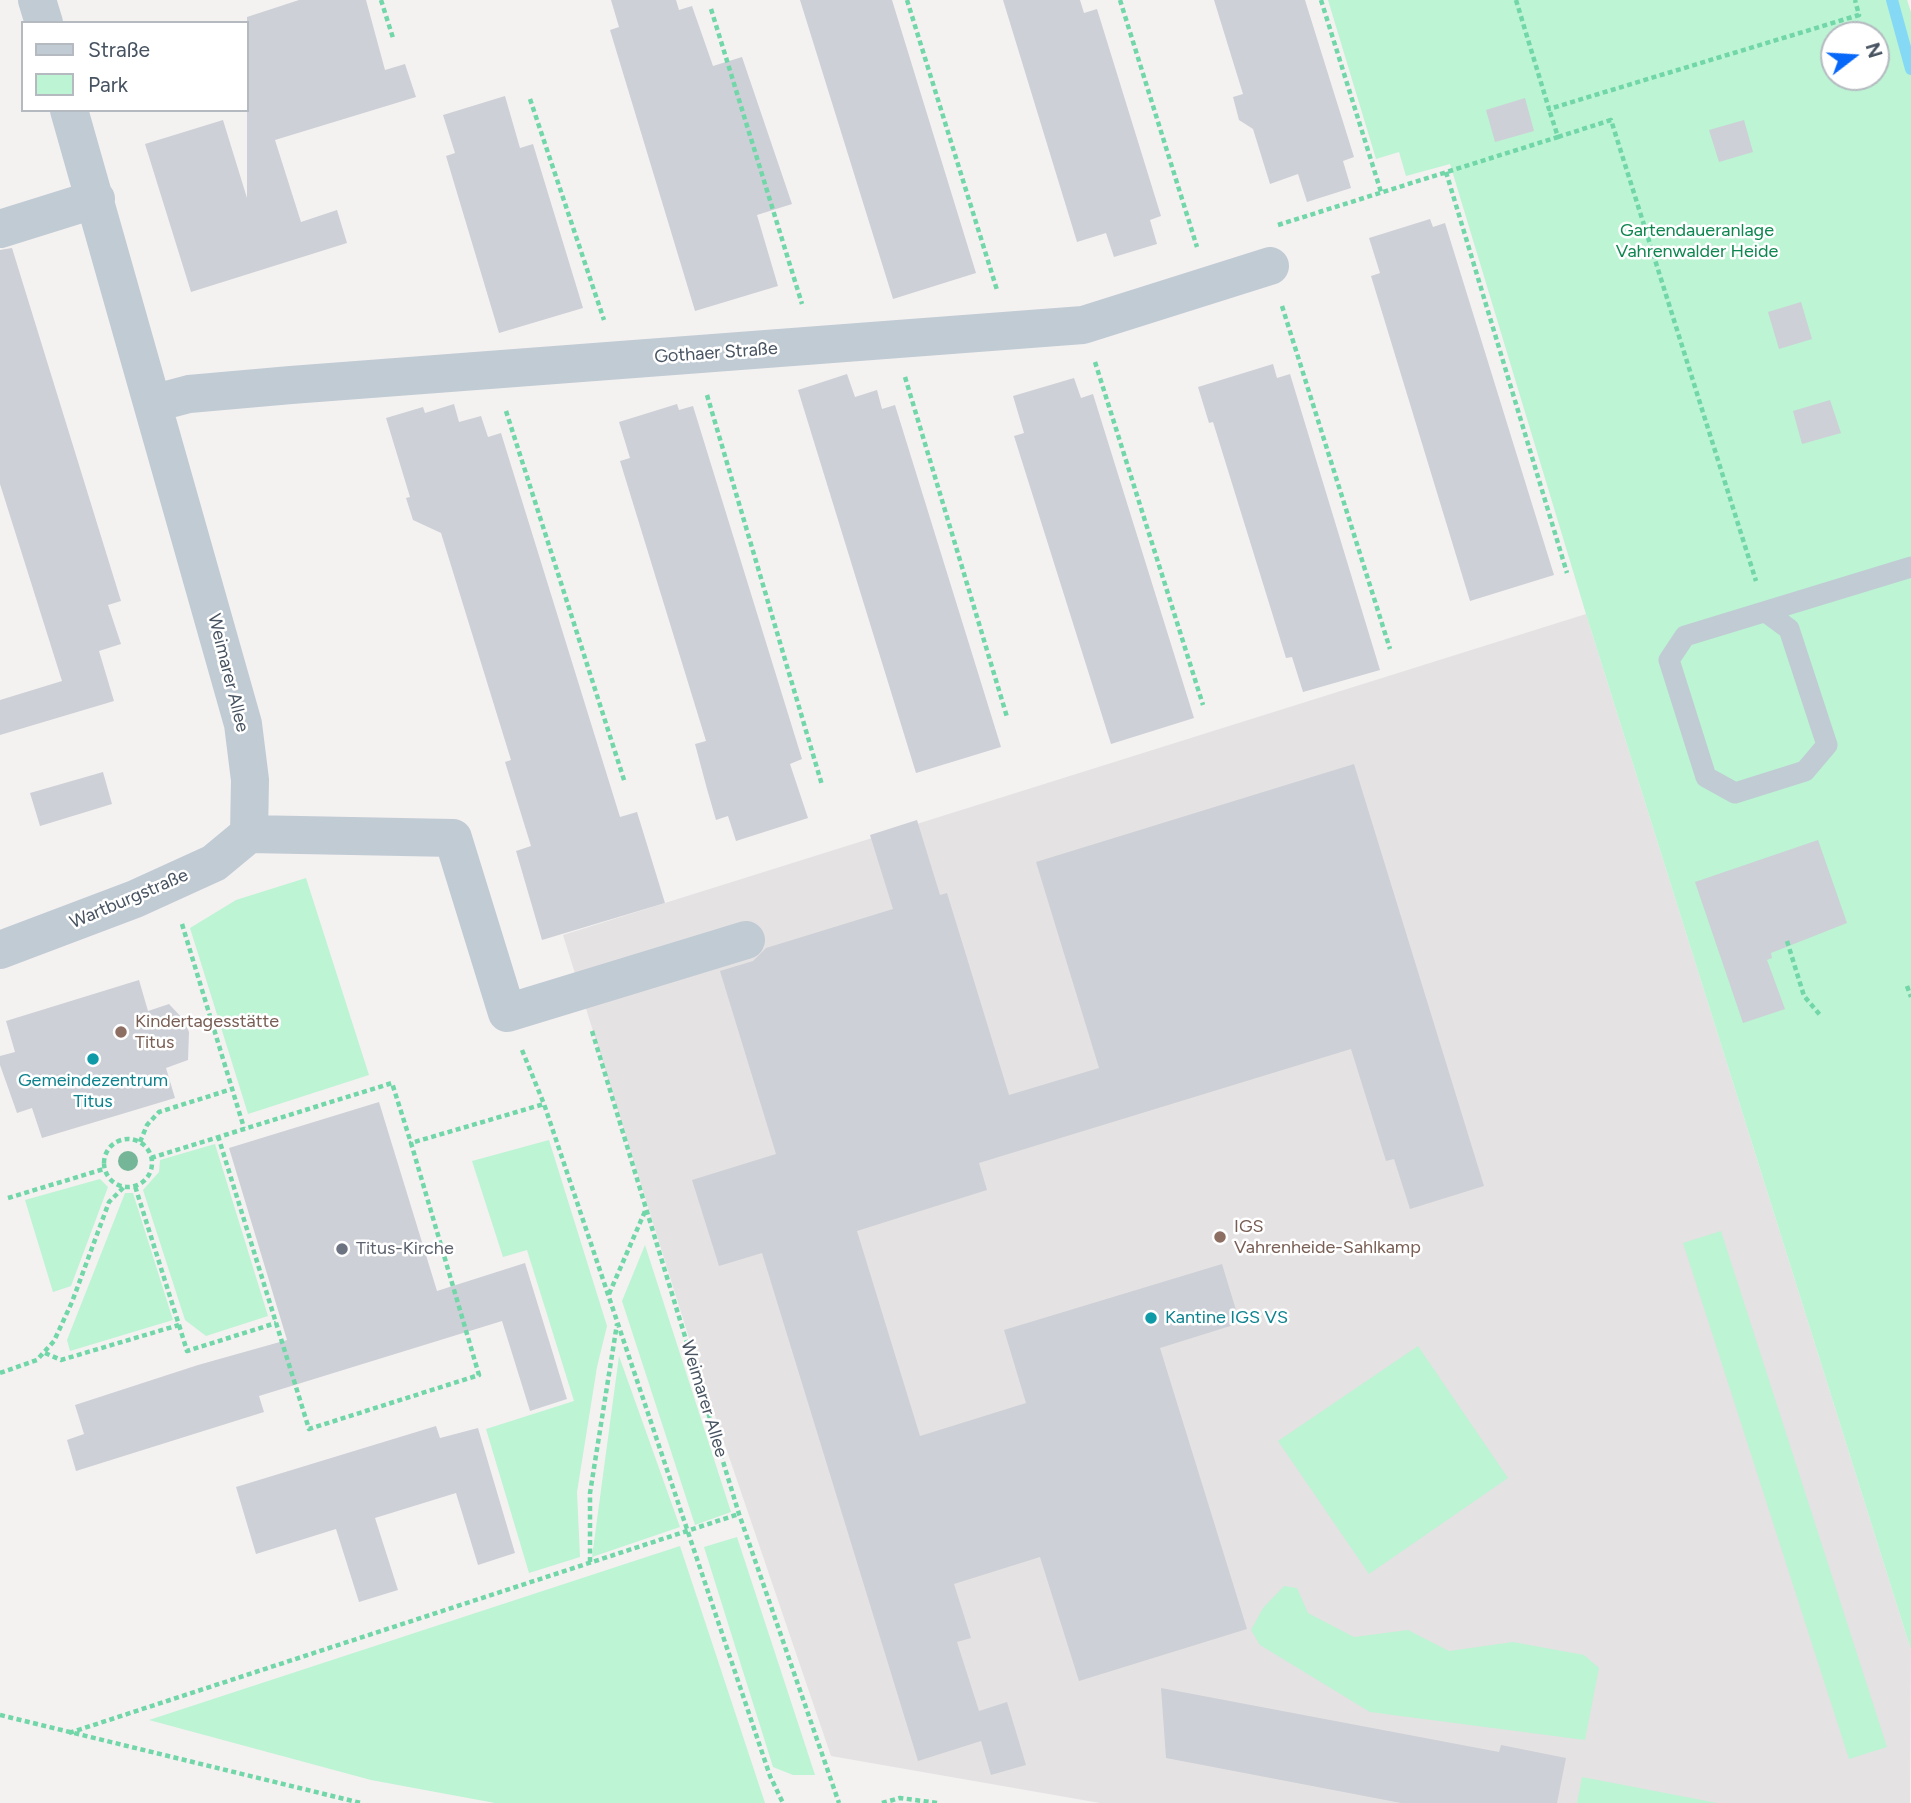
<!DOCTYPE html>
<meta charset="utf-8">
<style>
body{margin:0}
#map{position:relative;width:1911px;height:1803px;overflow:hidden;background:#f4f1f1;font-family:Figtree,sans-serif}
canvas{display:block}
.legend{position:absolute;left:21px;top:21px;width:228px;height:91px;box-sizing:border-box;background:#fff;border:2px solid #b5bac0;margin:0;padding:9px 12px;list-style:none;font-size:21px;color:#475361}
.legend li{display:flex;align-items:center;gap:14px;height:35px}
.legend b{width:35px;border:2px solid #b5bac0}
.north{position:absolute;left:1820px;top:21px;width:70px;height:70px;box-sizing:border-box;background:#fff;border:2px solid #b5bac0;border-radius:50%;rotate:73deg;font-size:19px;font-weight:700;line-height:28px;text-align:center;color:#475361}
.north::after{content:'';display:block;margin:auto;width:24px;height:32px;background:#0767f8;clip-path:polygon(50% 0,100% 100%,50% 72%,0 100%)}
</style>
<div id="map">
<canvas width="1911" height="1803"></canvas>
<ul class="legend">
<li><b style="height:9px;background:#c1cbd4"></b>Straße</li>
<li><b style="height:19px;background:#bcf4d4"></b>Park</li>
</ul>
<div class="north">N</div>
</div>
<script>
const context = document.querySelector('canvas').getContext('2d');
context.lineJoin = 'round';
function fillPath(path, color) { context.fillStyle = color; context.fill(path, 'evenodd'); }
const poly = rows => new Path2D(rows.map(r => 'M' + r).join(''));
function trace(path, color, width, dash) { context.strokeStyle = color; context.lineWidth = width; context.lineCap = dash ? 'butt' : 'round'; context.setLineDash(dash || []); context.stroke(path); }
function label(font, color, halo, rows, align = 'center') {
  context.font = font + ' Figtree,sans-serif'; context.lineWidth = 5; context.setLineDash([]); context.textBaseline = 'middle'; context.strokeStyle = halo; context.fillStyle = color; for (const [text, x, y, turn = 0] of rows) {
    context.save(); context.translate(x, y); context.rotate((+turn || 0) * Math.PI / 180); context.textAlign = isNaN(turn) ? turn : align; if (halo) context.strokeText(text, 0, 0); context.fillText(text, 0, 0); context.restore();
  }
}
fillPath(poly([
 [1586,614,1911,1650,1910,1803,1100,1803,831,1756,694,1354,563,935]
]), '#e5e2e3');
fillPath(poly([
 [1328,0,1907,0,1911,12,1911,1650,1586,614,1450,164,1406,176,1399,152,1376,159],
 [1834,35,1876,35,1876,77,1834,77],
 [306,878,369,1075,248,1114,190,928,236,900],
 [549,1140,607,1326,597,1367,577,1492,580,1557,529,1573,486,1429,574,1401,527,1250,503,1257,472,1161],
 [215,1144,268,1316,206,1336,185,1320,143,1190,159,1172,160,1160],
 [100,1179,108,1187,71,1286,53,1292,25,1200],
 [125,1193,133,1193,173,1320,70,1351,67,1340],
 [1721,1231,1887,1747,1849,1759,1683,1243],
 [645,1245,731,1512,695,1525,622,1301],
 [1418,1346,1508,1478,1369,1574,1278,1441],
 [619,1356,680,1527,592,1557],
 [737,1537,815,1775,793,1775,773,1767,704,1547],
 [680,1546,765,1803,495,1803,371,1780,149,1720],
 [1284,1586,1297,1588,1308,1613,1354,1637,1408,1630,1449,1651,1513,1642,1584,1655,1599,1668,1585,1740,1370,1712,1260,1645,1251,1630,1263,1608],
 [1582,1777,1717,1803,1577,1803]
]), '#bcf4d4');
trace(poly([
 [1892,0,1911,69]
]), '#85d9f5', 12);
fillPath(poly([
 [299,0,366,0,385,70,405,64,416,97,275,140,301,222,337,210,347,243,191,292,145,144,223,120,247,198,247,17],
 [611,0,676,0,679,10,692,6,713,66,742,57,792,204,757,215,778,286,695,311,610,30,619,27],
 [800,0,892,0,976,273,893,299],
 [1003,0,1080,0,1084,13,1097,9,1161,216,1150,220,1157,244,1114,257,1106,233,1077,242],
 [1214,0,1305,0,1354,157,1343,161,1351,188,1307,202,1298,174,1270,184,1253,129,1239,120,1233,97,1243,94],
 [505,96,520,148,533,144,583,308,499,333,446,156,455,153,443,115],
 [1525,98,1534,131,1495,142,1486,110],
 [1744,120,1753,152,1719,162,1709,130],
 [1430,219,1433,227,1445,223,1554,575,1470,601,1371,276,1380,273,1369,238],
 [12,248,121,601,108,605,121,644,99,651,114,701,0,735,0,700,62,681,0,484,0,250],
 [1801,302,1812,339,1779,349,1768,312],
 [1273,364,1277,378,1290,374,1380,670,1303,692,1292,657,1286,658,1213,422,1209,423,1198,387],
 [847,374,855,397,877,390,882,409,895,405,1001,747,916,773,798,390],
 [1074,378,1081,398,1093,394,1194,718,1111,744,1014,436,1024,433,1013,396],
 [1830,400,1841,433,1802,444,1793,411],
 [454,404,459,422,481,416,488,437,501,433,620,817,637,812,665,903,542,940,516,851,531,846,505,762,511,760,441,533,413,520,406,498,410,497,386,418,423,407,425,413],
 [677,404,679,410,693,406,802,759,790,764,808,818,736,841,728,816,716,820,707,789,695,744,706,741,620,461,630,458,619,422],
 [1354,764,1484,1186,1410,1209,1394,1159,1386,1161,1351,1049,979,1163,987,1190,857,1231,920,1436,1026,1403,1004,1330,1222,1264,1240,1323,1160,1348,1247,1629,1079,1681,1040,1557,954,1584,971,1638,957,1642,979,1711,1007,1702,1026,1765,991,1775,981,1741,918,1761,762,1253,719,1266,692,1180,776,1154,720,971,753,961,766,948,893,909,870,835,917,820,940,895,947,893,1009,1095,1099,1068,1036,862],
 [103,772,112,804,40,826,30,793],
 [1818,840,1847,923,1771,953,1772,958,1767,960,1785,1009,1743,1023,1695,882],
 [139,980,148,1011,169,1004,183,1019,189,1032,188,1060,166,1068,175,1098,42,1138,32,1108,17,1113,0,1065,0,1056,15,1052,6,1021],
 [379,1102,437,1291,525,1263,567,1399,530,1411,502,1321,259,1396,264,1412,76,1471,67,1440,84,1434,75,1405,198,1365,287,1340,229,1148],
 [436,1426,440,1438,478,1428,515,1553,478,1565,456,1493,375,1518,398,1590,359,1602,336,1529,256,1554,236,1487],
 [1161,1688,1499,1752,1501,1745,1566,1758,1557,1803,1401,1803,1166,1758]
]), '#cdd0d6');
trace(poly([
 [381,0,393,38],
 [907,0,997,290],
 [1120,0,1197,247],
 [1321,0,1381,192],
 [1516,0,1549,109,1859,15,1855,0],
 [711,9,802,304],
 [530,99,604,320],
 [1558,137,1611,120,1756,581],
 [1446,172,1567,573],
 [1278,225,1558,137,1549,109],
 [1282,306,1390,649],
 [1095,362,1203,705],
 [905,377,1007,717],
 [707,395,822,785],
 [506,411,625,783],
 [182,924,244,1128],
 [1787,941,1804,996,1820,1015],
 [1907,986,1911,997],
 [592,1031,739,1514,839,1803],
 [522,1050,544,1104,770,1776,783,1803],
 [218,1136,309,1429,479,1375,411,1143,544,1104],
 '104 1163a24 24 0 1 1 48 0a24 24 0 1 1-48 0Z',
 [140,1142,147,1125,159,1112,232,1089],
 [151,1158,392,1083,411,1143],
 [8,1198,104,1169],
 [609,1294,646,1209],
 [179,1325,187,1351,276,1323],
 [45,1353,61,1360,179,1325,135,1186],
 [0,1373,37,1360,54,1341,72,1302,109,1202,124,1187],
 [590,1562,590,1493,617,1324],
 [0,1715,361,1803],
 [69,1733,739,1514],
 [882,1803,900,1798,938,1803]
]), '#71d6a8', 4.5, [5, 3.5]);
trace(poly([
 [1766,612,1789,629,1827,745,1805,771,1735,793,1706,777,1669,660,1685,636,1911,567]
]), '#c1cbd4', 21);
trace(poly([
 [37,0,44,23],
 [69,110,243,724,250,780,249,834],
 [0,229,96,199],
 [155,403,189,394,291,385,1083,325,1270,266],
 [249,834,453,838,507,1013,746,940],
 [0,950,135,899,214,863,249,834]
]), '#c1cbd4', 38);
context.fillStyle = '#76b698';
for (const [x, y] of [
 [128,1161]
]) { context.beginPath(); context.arc(x, y, 10, 0, 2 * Math.PI); context.fill(); }
for (const [x, y, r, color] of [
 [121,1032,7,"#8d6e63"],
 [93,1059,7,"#0f9aa8"],
 [1220,1237,7,"#8d6e63"],
 [342,1249,7,"#6b7280"],
 [1151,1318,7,"#0f9aa8"]
]) { const dot = new Path2D(); dot.arc(x, y, r, 0, 2 * Math.PI); context.fillStyle = color; context.fill(dot); trace(dot, '#fff', 2.5); }
label('18px', '#0e864f', '#fff', [
 ["Gartendaueranlage",1697,231],
 ["Vahrenwalder Heide",1697,252]
]);
label('18px', '#475361', '#fff', [
 ["Gothaer Straße",716,353,-4],
 ["Weimarer Allee",228,673,76],
 ["Wartburgstraße",129,899,-23],
 ["Weimarer Allee",704,1399,73]
]);
label('18px', '#785e54', '#fff', [
 ["Kindertagesstätte",135,1022],
 ["Titus",135,1043],
 ["IGS",1234,1227],
 ["Vahrenheide-Sahlkamp",1234,1248]
], 'left');
label('18px', '#0d838f', '#fff', [
 ["Gemeindezentrum",93,1081],
 ["Titus",93,1102],
 ["Kantine IGS VS",1165,1318,"left"]
]);
label('18px', '#5b616d', '#fff', [
 ["Titus-Kirche",356,1249]
], 'left');
</script>
